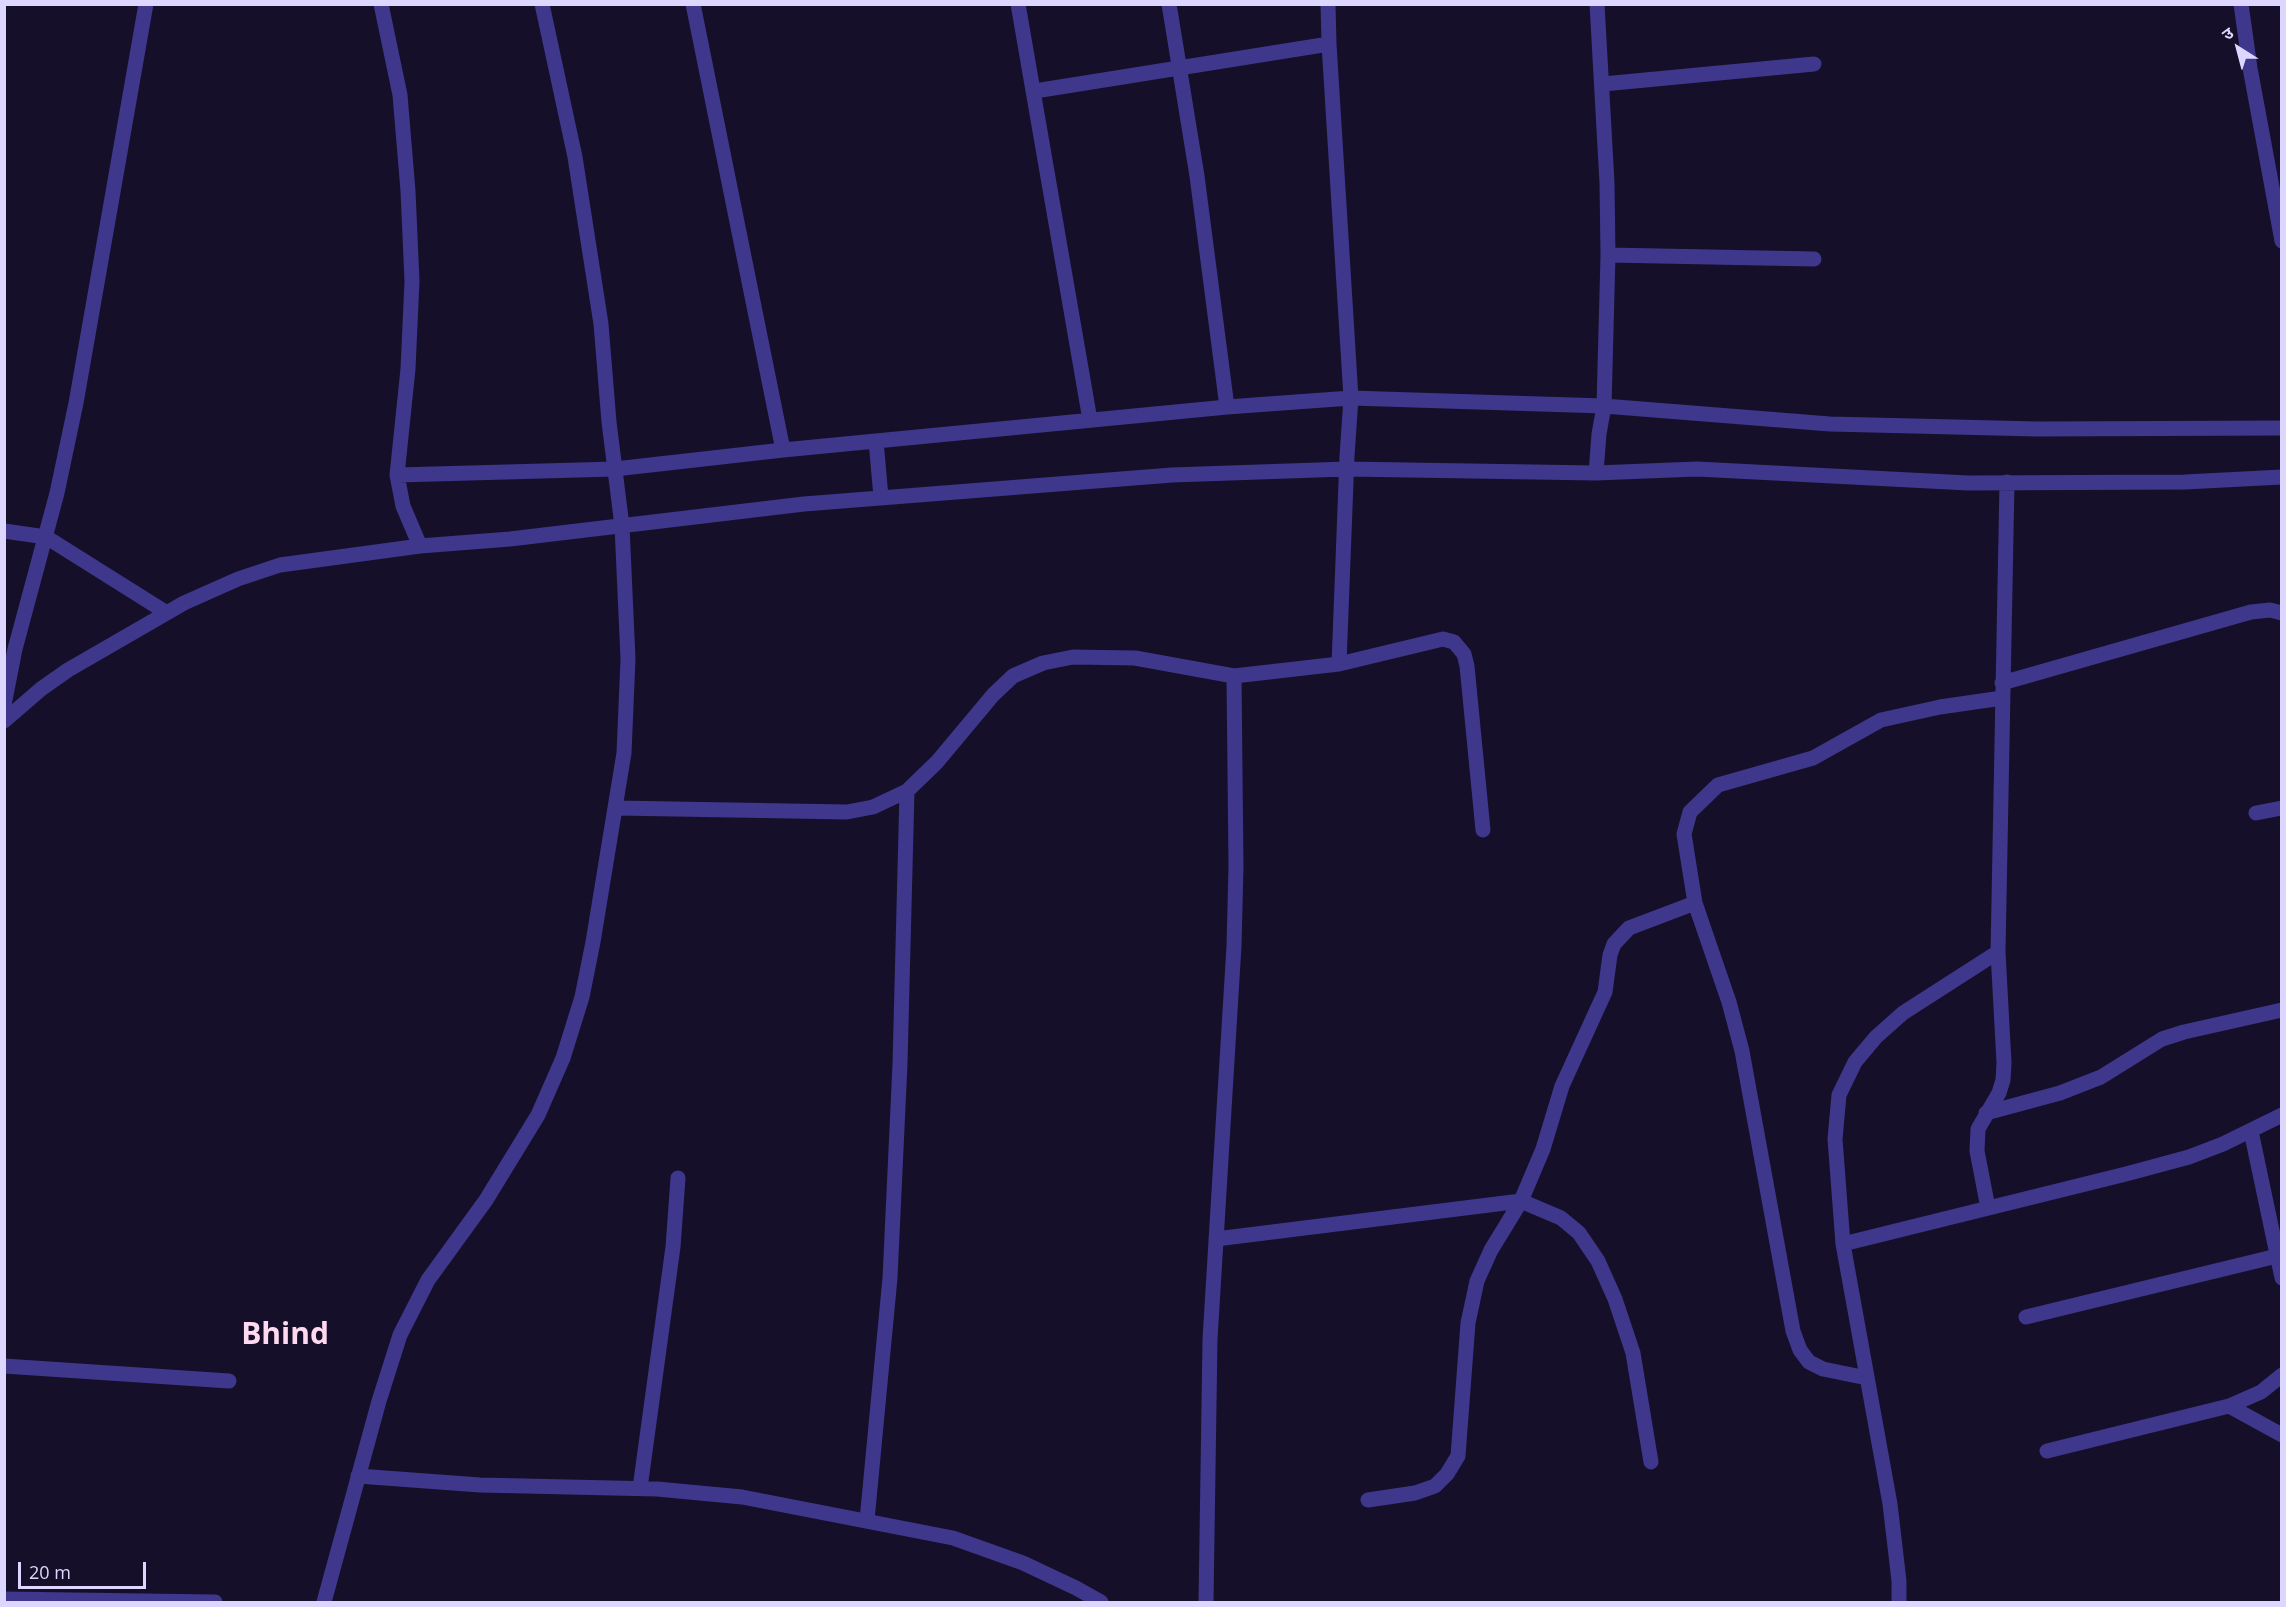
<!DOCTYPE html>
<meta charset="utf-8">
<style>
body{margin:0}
#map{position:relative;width:2286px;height:1607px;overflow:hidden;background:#150f29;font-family:"Open Sans","Noto Sans Devanagari",sans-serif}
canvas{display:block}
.frame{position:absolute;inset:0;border:6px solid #ddd7ff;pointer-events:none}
.north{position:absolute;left:2208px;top:18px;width:60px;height:60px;-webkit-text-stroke:4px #150f29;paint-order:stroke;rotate:324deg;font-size:16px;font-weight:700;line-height:24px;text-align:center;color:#ddd7ff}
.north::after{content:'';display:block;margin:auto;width:21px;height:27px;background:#ddd7ff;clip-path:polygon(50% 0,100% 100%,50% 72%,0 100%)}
.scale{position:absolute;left:18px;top:1562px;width:128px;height:27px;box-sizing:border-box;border:3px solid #ddd7ff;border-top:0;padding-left:8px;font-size:18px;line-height:21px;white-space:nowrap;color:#ddd7ff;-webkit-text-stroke:4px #150f29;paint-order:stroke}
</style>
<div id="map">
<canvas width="2286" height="1607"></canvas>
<div class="frame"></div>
<div class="north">उ</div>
<div class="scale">20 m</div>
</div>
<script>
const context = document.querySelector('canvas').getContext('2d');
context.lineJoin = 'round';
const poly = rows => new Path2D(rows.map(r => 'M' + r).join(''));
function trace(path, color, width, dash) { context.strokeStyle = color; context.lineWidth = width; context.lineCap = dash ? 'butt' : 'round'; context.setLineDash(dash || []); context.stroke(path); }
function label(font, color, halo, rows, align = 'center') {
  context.font = font + ' "Open Sans",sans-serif'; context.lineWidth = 5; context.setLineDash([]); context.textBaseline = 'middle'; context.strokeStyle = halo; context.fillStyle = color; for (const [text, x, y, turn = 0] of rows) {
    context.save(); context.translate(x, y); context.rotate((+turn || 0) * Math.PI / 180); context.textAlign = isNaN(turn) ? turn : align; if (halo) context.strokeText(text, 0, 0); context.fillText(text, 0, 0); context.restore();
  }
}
trace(poly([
 [381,4,400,95,408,191,412,281,408,369,397,475,403,506,420,546],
 [693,4,783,450],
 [1018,4,1090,420],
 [1169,4,1197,176,1227,407],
 [1328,4,1329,44,1351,398,1347,456,1339,664],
 [2241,4,2250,68,2282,241],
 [1603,84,1814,64],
 [1035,91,1329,44],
 [1608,255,1814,259],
 [876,441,881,497],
 [1596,473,1599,434,1604,406,1608,255,1607,183,1597,4],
 [397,475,615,469,783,450,1227,407,1351,398,1604,406,1830,424,2037,429,2282,428],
 [4,531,46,537,167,613],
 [2002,683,2251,612,2270,610,2282,613],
 [4,705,15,649,57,493,76,403,146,4],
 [4,721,41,689,68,670,184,603,238,579,280,565,420,546,510,539,804,504,1172,475,1346,469,1596,473,1697,469,1968,483,2185,482,2282,477],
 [617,808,847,812,873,807,907,791,937,762,993,695,1013,676,1043,663,1073,657,1135,658,1234,676,1339,664,1443,639,1454,642,1464,654,1467,666,1483,830],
 [2256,813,2282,808],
 [1986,1113,2060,1093,2101,1077,2162,1039,2184,1032,2282,1010],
 [2251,1131,2282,1278],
 [1988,1208,1977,1151,1978,1129,1999,1093,2003,1080,2004,1063,1998,952,2007,482],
 [1216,1239,1521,1201,1561,1218,1579,1233,1598,1261,1615,1299,1633,1353,1651,1462],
 [1843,1244,1835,1139,1839,1095,1855,1062,1876,1037,1903,1013,1998,952],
 [2026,1317,2277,1256],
 [4,1366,229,1381],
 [1867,1378,1823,1369,1809,1362,1800,1350,1793,1331,1742,1051,1729,1002,1695,903,1684,834,1690,812,1718,785,1813,758,1881,720,1940,707,2002,698],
 [2229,1406,2282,1435],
 [2047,1451,2229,1406,2261,1392,2282,1375],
 [358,1476,480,1485,657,1489,742,1497,953,1538,1023,1563,1076,1588,1101,1602],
 [640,1488,673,1247,678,1178],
 [1368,1500,1415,1493,1435,1486,1447,1474,1458,1456,1468,1323,1477,1281,1491,1250,1521,1201,1543,1149,1562,1086,1605,992,1610,955,1614,944,1629,928,1695,903],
 [867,1520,890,1278,900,1064,907,791],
 [4,1599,215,1602],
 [324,1602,379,1401,400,1335,428,1280,486,1200,538,1115,563,1058,582,997,593,942,624,753,628,659,622,526,609,422,601,324,575,157,542,4],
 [1206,1602,1210,1339,1234,946,1236,867,1234,676],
 [1899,1602,1899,1581,1890,1504,1843,1244,2126,1174,2189,1157,2223,1144,2282,1115]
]), '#3e378b', 15);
label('bold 30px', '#ffd9ef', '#150f29', [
 ["Bhind",285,1335]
]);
</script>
